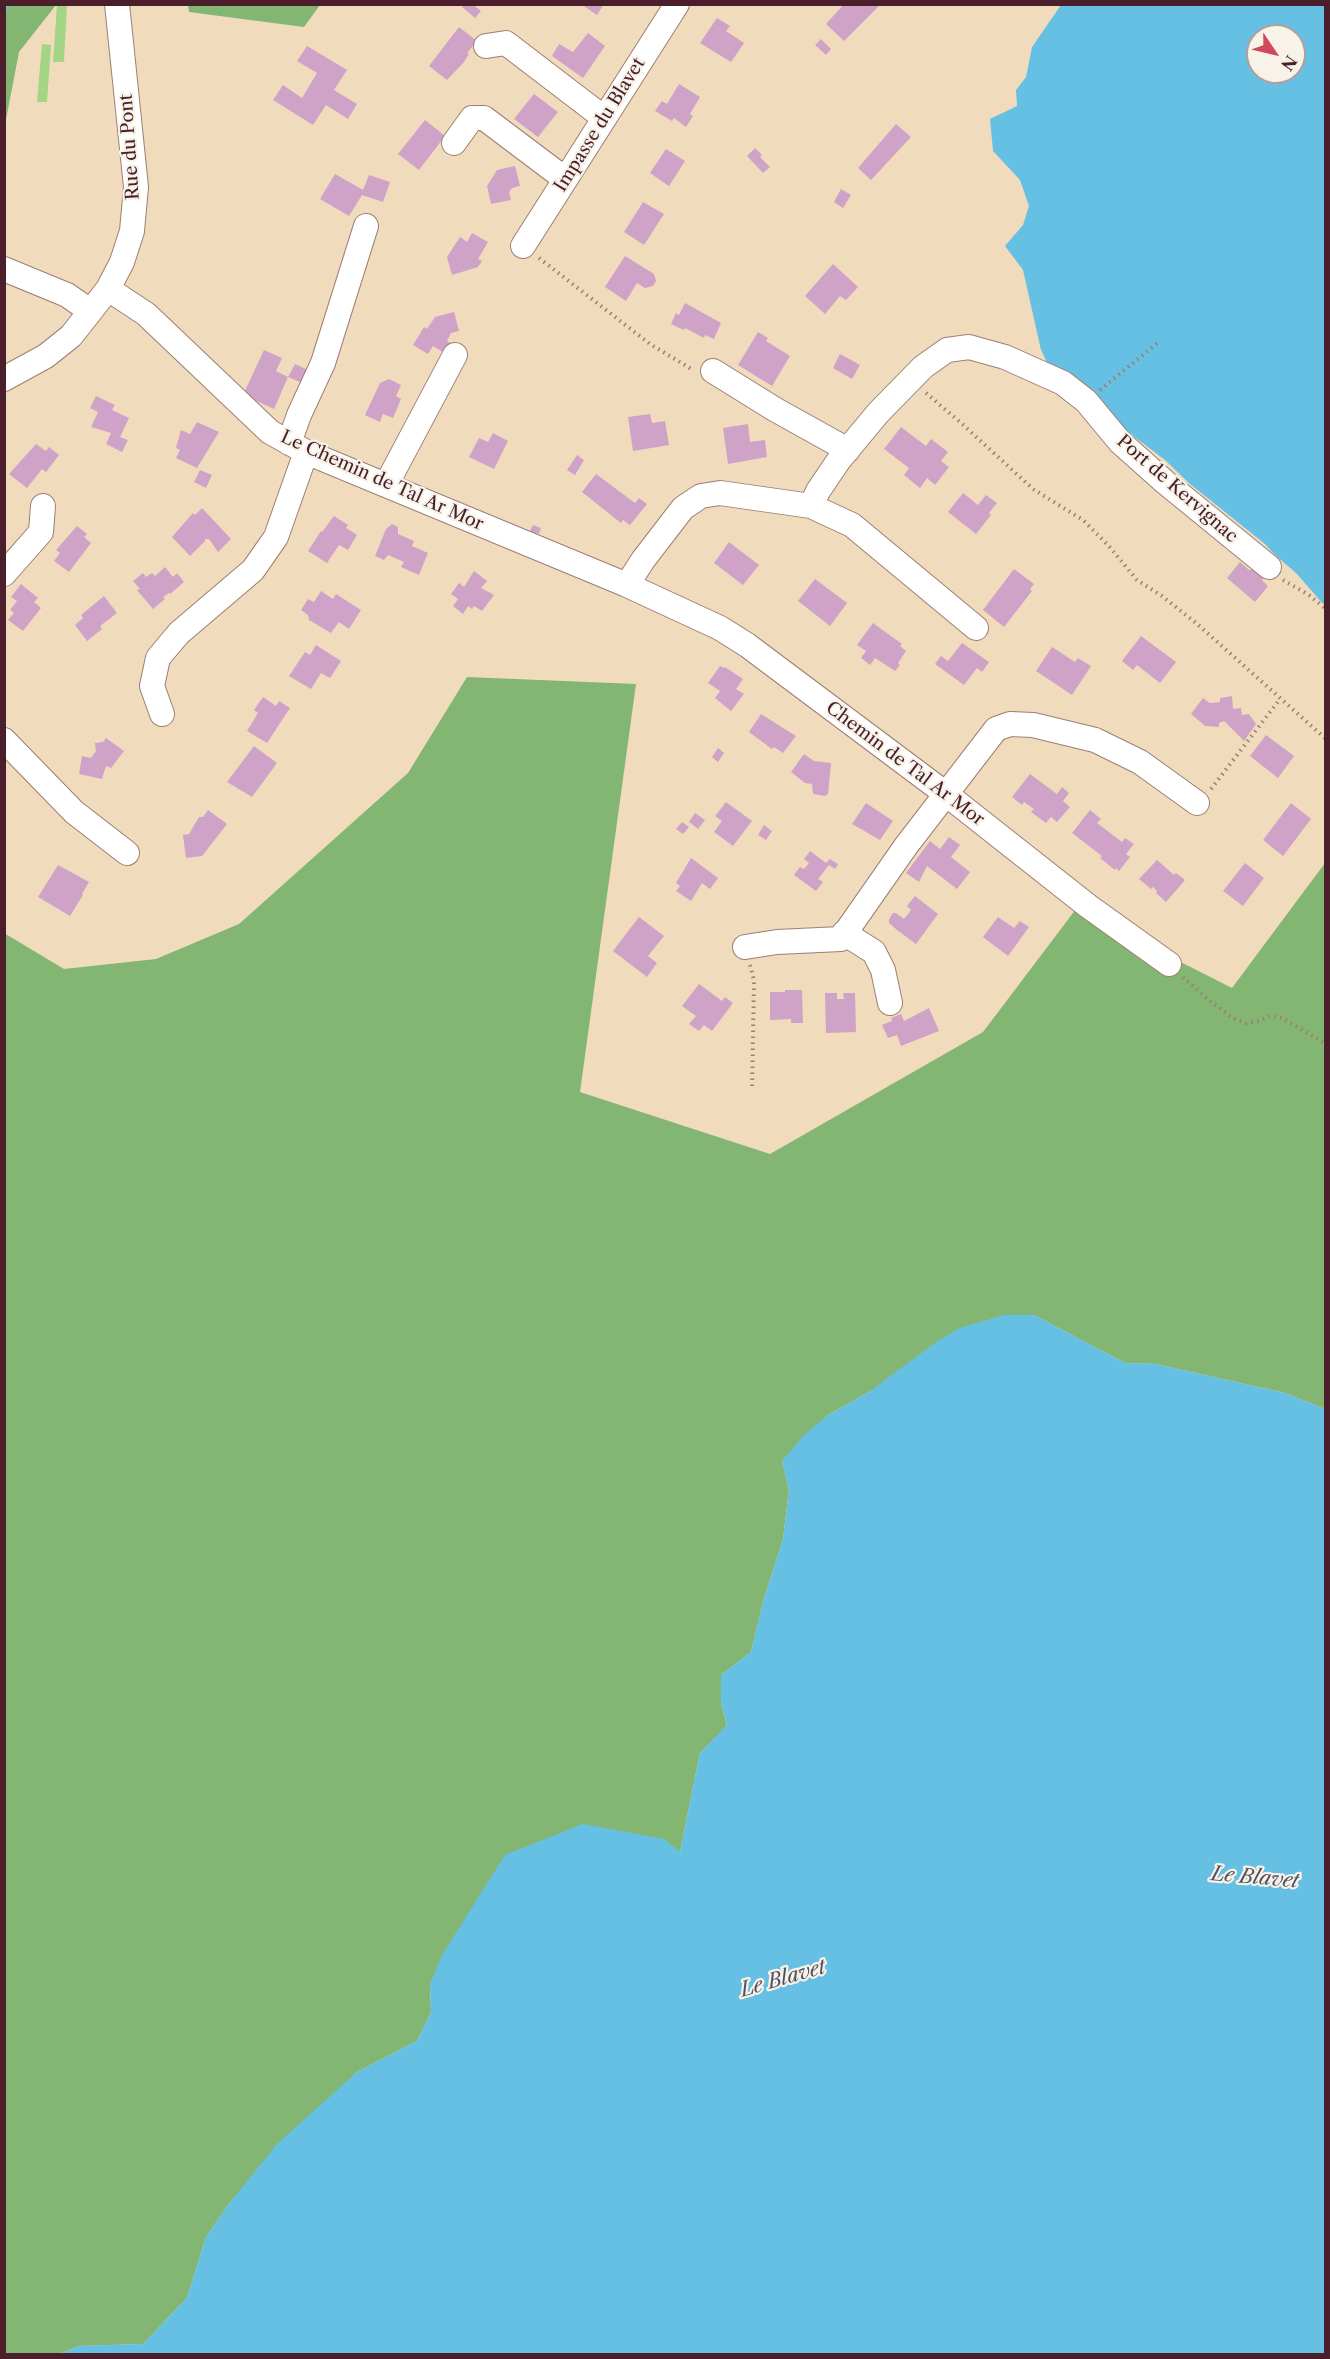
<!DOCTYPE html>
<style>
body{margin:0}
#map{position:relative;width:1330px;height:2359px;overflow:hidden;background:#f0dcbc;font-family:"Libre Caslon Text",serif}
canvas{display:block}
.frame{position:absolute;inset:0;border:6px solid #4a1f2b;pointer-events:none}
.north{position:absolute;left:1246px;top:24px;width:60px;height:60px;box-sizing:border-box;background:#f7f3e8;border:2px solid #b29e9c;border-radius:50%;rotate:125deg;font-size:16px;font-weight:700;line-height:24px;text-align:center;color:#4a1f2b}
.north::after{content:'';display:block;margin:auto;width:21px;height:27px;background:#d1495b;clip-path:polygon(50% 0,100% 100%,50% 72%,0 100%)}
</style>
<div id="map">
<canvas width="1330" height="2359"></canvas>
<div class="frame"></div>
<div class="north">N</div>
</div>
<script>
const context = document.querySelector('canvas').getContext('2d');
context.lineJoin = 'round';
function fillPath(path, color) { context.fillStyle = color; context.fill(path, 'evenodd'); }
const poly = rows => new Path2D(rows.map(r => 'M' + r).join(''));
function trace(path, color, width, dash) { context.strokeStyle = color; context.lineWidth = width; context.lineCap = dash ? 'butt' : 'round'; context.setLineDash(dash || []); context.stroke(path); }
function label(font, color, halo, rows, align = 'center') {
  context.font = font + ' "Libre Caslon Text",serif'; context.lineWidth = 4.5; context.setLineDash([]); context.textBaseline = 'middle'; context.strokeStyle = halo; context.fillStyle = color; for (const [text, x, y, turn = 0] of rows) {
    context.save(); context.translate(x, y); context.rotate((+turn || 0) * Math.PI / 180); context.textAlign = isNaN(turn) ? turn : align; if (halo) context.strokeText(text, 0, 0); context.fillText(text, 0, 0); context.restore();
  }
}
fillPath(poly([
 [57,5,67,5,64,62,53,62],
 [42,44,51,45,47,102,37,102]
]), '#a4d584');
fillPath(poly([
 [5,4,56,5,19,52,5,125],
 [188,5,188,4,320,5,304,27,189,12],
 [467,677,636,684,580,1092,770,1154,983,1032,1076,909,1232,988,1325,863,1325,1409,1285,1393,1156,1364,1125,1363,1034,1315,869,1392,828,1415,782,1461,789,1490,783,1539,763,1602,751,1652,721,1675,721,1703,727,1726,700,1753,680,1852,430,1984,431,2012,417,2041,357,2072,250,2180,229,2204,206,2237,187,2298,143,2344,78,2346,60,2354,4,2354,4,933,64,969,156,959,239,924,408,773]
]), '#83b672');
fillPath(poly([
 [1061,5,1325,5,1325,606,1296,573,1275,555,1265,544,1190,484,1165,460,1053,375,1041,350,1023,270,1005,246,1023,225,1029,206,1020,180,993,151,990,119,1017,106,1016,90,1026,77,1032,47],
 [1258,36,1294,36,1294,72,1258,72],
 [1004,1315,1034,1315,1125,1363,1156,1364,1285,1393,1325,1409,1325,2354,60,2354,78,2346,143,2344,187,2298,206,2237,229,2204,277,2144,357,2072,417,2041,431,2012,430,1984,442,1955,505,1855,583,1824,664,1839,680,1852,700,1753,727,1725,721,1703,721,1675,751,1652,763,1602,783,1539,789,1490,782,1461,805,1434,828,1415,869,1392,936,1342,960,1328]
]), '#66c0e4');
trace(poly([
 [4,11,5,4]
]), '#66c0e4', 6);
fillPath(poly([
 [464,4,472,4,481,11,475,18,462,7],
 [581,4,604,4,597,15],
 [844,4,879,6,844,41,826,24],
 [717,18,730,26,726,31,744,43,731,62,700,43],
 [459,27,477,41,467,53,469,54,464,62,447,80,429,66],
 [588,33,605,46,583,78,552,56,559,44,573,52],
 [821,39,831,49,826,55,815,45],
 [307,46,347,70,334,90,357,104,348,119,326,105,313,125,273,100,283,85,302,98,317,73,297,61],
 [679,84,700,97,690,114,693,116,686,127,674,118,672,121,655,111,662,101,667,104],
 [534,94,558,112,538,137,514,119],
 [425,120,445,136,419,170,398,154],
 [896,124,911,137,871,180,858,168],
 [755,148,762,155,760,157,770,167,763,173,747,156],
 [666,149,685,161,669,186,650,173],
 [515,166,520,186,512,188,509,192,511,200,491,204,487,186,497,170],
 [335,174,363,190,369,175,390,182,383,202,362,195,349,216,320,199],
 [841,189,851,195,843,208,834,202],
 [643,202,664,214,644,245,624,232],
 [472,233,488,242,478,259,482,261,478,267,452,275,447,257,460,237,467,242],
 [625,256,654,274,656,281,653,286,645,288,637,283,626,301,605,287],
 [833,264,858,287,846,300,840,296,825,314,805,296],
 [685,303,721,323,714,339,705,335,704,338,685,328,684,330,671,324,676,313,679,315],
 [454,312,459,331,451,333,447,341,450,343,444,353,433,346,428,354,413,345,424,327,427,329,435,317],
 [758,332,768,338,766,341,790,356,772,386,738,365],
 [264,350,282,358,276,371,288,377,274,409,243,395],
 [840,354,860,365,852,379,833,368],
 [295,364,308,370,302,383,288,377],
 [389,379,401,385,396,396,401,399,393,418,383,414,380,422,365,415,380,383],
 [96,396,115,405,112,410,129,418,120,437,128,440,122,452,106,444,111,433,91,427,98,412,90,408],
 [650,414,652,423,665,421,669,445,633,451,628,417],
 [197,422,219,432,197,468,176,458,180,450,176,448,181,430,190,434],
 [748,424,750,442,765,440,767,457,728,464,723,428],
 [901,427,926,446,931,439,948,452,941,461,949,467,935,485,927,478,920,488,904,475,909,468,884,449],
 [493,433,508,441,494,469,469,457,479,438,488,442],
 [36,444,46,451,49,447,59,455,46,472,42,469,27,488,9,474],
 [577,455,584,460,575,475,567,470],
 [200,470,212,475,206,488,194,482],
 [596,474,635,503,639,498,647,504,630,525,623,520,621,523,582,492],
 [963,493,978,505,986,495,997,503,989,513,991,515,976,534,948,512],
 [202,508,231,539,218,552,209,539,205,539,205,541,190,556,172,537,193,513,195,515],
 [334,516,348,525,346,528,357,535,348,550,339,545,327,563,308,551,321,531,322,532],
 [392,524,398,527,398,534,414,541,412,546,428,553,419,575,401,567,404,562,388,555,384,560,375,556,386,529],
 [533,525,541,528,539,534,530,531],
 [77,526,87,534,84,537,91,543,69,572,54,561,60,553,56,550],
 [729,542,759,565,743,585,714,563],
 [1240,562,1249,570,1256,569,1265,576,1262,580,1268,586,1255,602,1227,578],
 [165,567,173,577,177,573,184,582,170,594,169,593,163,597,165,599,153,609,137,590,140,589,133,581,143,573,146,577,152,573,155,576],
 [1014,569,1034,584,1030,589,1032,591,1004,627,983,610],
 [474,571,487,581,481,588,494,595,482,611,474,606,472,609,468,606,463,614,453,606,458,599,451,594,459,583,464,587],
 [815,579,847,603,830,626,798,601],
 [21,584,38,598,34,602,41,608,23,631,8,620,14,613,10,610,17,601,11,597],
 [321,591,333,599,336,594,361,610,349,629,339,622,331,633,309,620,308,615,301,610,308,599,314,602],
 [104,596,117,613,100,626,102,629,87,641,75,625,83,618,81,615],
 [873,623,902,644,900,646,906,651,898,663,900,665,895,671,875,658,870,665,861,658,866,651,857,645],
 [1141,636,1176,662,1160,683,1137,665,1133,670,1122,661],
 [962,643,989,662,982,672,977,668,964,685,935,664,941,656,948,661],
 [316,645,341,661,330,678,321,673,311,689,289,676,305,652,310,655],
 [1052,647,1075,662,1078,658,1091,666,1072,695,1036,671],
 [720,666,724,668,725,667,743,679,736,689,744,694,731,711,715,698,720,691,708,683],
 [1232,696,1233,709,1241,708,1242,715,1249,714,1256,724,1244,741,1224,721,1219,723,1219,727,1205,726,1191,714,1203,698,1210,703,1220,702,1220,698],
 [263,697,276,706,279,701,290,708,267,743,247,731,258,713,254,710],
 [761,714,796,736,783,753,774,747,772,749,749,732],
 [1266,735,1294,756,1278,778,1250,756],
 [106,738,124,751,111,768,107,766,105,769,102,779,79,774,82,756,91,758,96,751,95,743,103,742],
 [254,746,277,763,252,797,227,782],
 [718,748,724,753,718,762,712,757],
 [804,754,814,761,831,763,828,794,825,796,813,794,812,784,805,783,791,772],
 [1030,774,1057,794,1062,787,1069,793,1063,801,1070,807,1057,822,1051,817,1046,823,1031,812,1034,809,1024,802,1022,805,1012,797],
 [726,802,752,821,733,846,714,832,722,821,715,816],
 [866,803,893,821,880,840,852,824],
 [1291,803,1311,819,1283,856,1263,840],
 [208,810,227,824,202,856,186,858,183,835,189,834,199,817,203,817],
 [1090,810,1101,819,1097,823,1122,842,1125,838,1134,844,1126,854,1130,857,1119,871,1116,868,1115,870,1100,858,1102,856,1072,833],
 [695,813,705,820,698,829,689,822],
 [682,822,689,827,683,834,676,829],
 [764,825,772,831,766,840,758,835],
 [949,837,960,845,951,857,970,872,957,889,927,866,919,882,906,873,930,841,940,849],
 [810,851,826,863,830,859,838,864,835,869,829,865,818,879,823,882,816,891,794,875,800,867,804,869,809,863,804,859],
 [691,858,718,878,710,889,702,883,691,901,676,891,680,886,676,883],
 [1157,860,1174,875,1176,873,1185,880,1166,902,1156,893,1157,891,1153,887,1151,889,1139,879],
 [1245,863,1264,878,1243,906,1223,891],
 [58,865,89,882,82,894,83,895,70,916,38,897],
 [915,896,938,914,916,944,897,930,889,923,889,919,893,913,896,913,904,919,911,910,907,906],
 [639,917,664,936,648,956,657,963,647,977,613,951],
 [998,917,1014,928,1020,921,1029,927,1008,956,983,937],
 [699,984,722,1001,725,997,733,1003,712,1031,704,1025,699,1031,689,1024,696,1016,682,1006],
 [785,990,802,990,803,1023,791,1023,791,1019,770,1020,770,992,785,992],
 [825,993,837,993,837,999,844,999,843,993,855,993,856,1032,826,1033],
 [929,1008,939,1031,901,1046,897,1035,888,1038,882,1025,892,1021,891,1018,901,1014,904,1021]
]), '#cfa2c7');
const minor = poly([
 [486,46,506,43,604,118],
 [454,143,472,118,484,118,565,179],
 [523,246,677,4],
 [4,269,67,295,90,311],
 [108,289,146,314,270,432,306,452,627,585,720,628,747,645,946,794,1088,906,1169,964],
 [713,371,776,410,848,450],
 [4,379,46,356,71,336,108,289,122,262,132,231,136,187,117,4],
 [289,443,299,415,323,363,366,226],
 [386,485,455,355],
 [811,506,818,491,839,460,878,413,923,367,947,350,969,347,1005,357,1063,383,1086,401,1120,442,1166,483,1269,567],
 [4,574,41,532,43,506],
 [627,585,643,560,683,508,701,496,720,493,811,506,852,525,976,628],
 [162,714,152,686,158,658,179,633,253,570,276,537,306,452],
 [4,740,74,812,127,853],
 [844,933,874,952,883,970,890,1003],
 [745,947,777,942,841,939,906,846,996,729,1010,724,1033,725,1095,740,1140,762,1197,803]
]);
trace(minor, '#9d7e74', 26);
trace(poly([
 [539,258,650,344,693,370],
 [1100,390,1160,341],
 [926,393,960,422,1033,489,1083,520,1108,545,1137,580,1162,596,1196,623,1326,739],
 [1283,580,1309,595,1326,609],
 [1211,789,1280,699],
 [750,965,754,980,752,1090],
 [1183,977,1210,1001,1233,1018,1246,1023,1259,1021,1270,1016,1282,1018,1326,1044]
]), '#9d7e74', 4, [1.5, 4.5]);
trace(minor, '#fff', 24);
label('18px', '#4a1f2b', '#f7f3e8', [
 ["Impasse du Blavet",600,125,-58],
 ["Rue du Pont",130,147,-94],
 ["Le Chemin de Tal Ar Mor",382,481,24],
 ["Port de Kervignac",1177,489,41],
 ["Chemin de Tal Ar Mor",905,764,37]
]);
label('italic 20px', '#524f62', '#f7f3e8', [
 ["Le Blavet",1255,1878,5],
 ["Le Blavet",783,1979,-16]
]);
</script>
